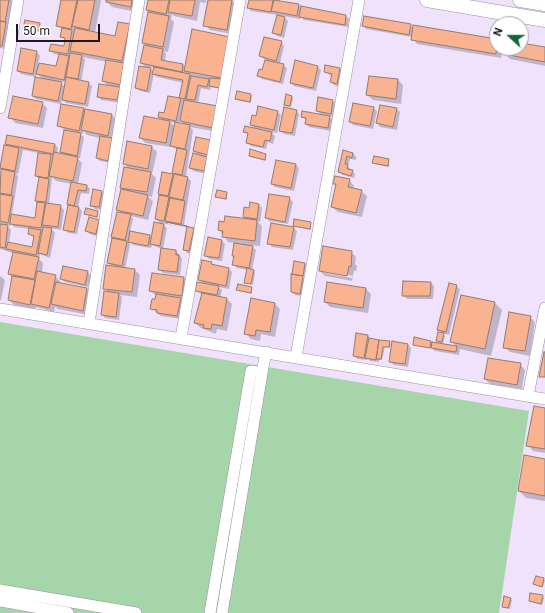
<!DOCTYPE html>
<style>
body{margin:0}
#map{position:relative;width:545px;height:613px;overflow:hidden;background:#f0e2fb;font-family:Roboto,sans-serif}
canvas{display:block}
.north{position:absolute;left:489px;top:16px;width:40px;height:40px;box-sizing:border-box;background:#fff;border:1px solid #a4a2a5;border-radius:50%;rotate:291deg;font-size:11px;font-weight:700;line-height:16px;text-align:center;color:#1c171f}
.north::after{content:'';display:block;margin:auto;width:14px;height:18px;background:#106638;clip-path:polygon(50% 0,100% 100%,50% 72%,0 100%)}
.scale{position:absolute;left:16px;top:24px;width:84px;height:18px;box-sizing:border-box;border:2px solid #1c171f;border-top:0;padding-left:5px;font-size:12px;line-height:14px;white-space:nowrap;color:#1c171f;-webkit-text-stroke:3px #fff;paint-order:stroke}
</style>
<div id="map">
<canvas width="545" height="613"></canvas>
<div class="north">N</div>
<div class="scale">50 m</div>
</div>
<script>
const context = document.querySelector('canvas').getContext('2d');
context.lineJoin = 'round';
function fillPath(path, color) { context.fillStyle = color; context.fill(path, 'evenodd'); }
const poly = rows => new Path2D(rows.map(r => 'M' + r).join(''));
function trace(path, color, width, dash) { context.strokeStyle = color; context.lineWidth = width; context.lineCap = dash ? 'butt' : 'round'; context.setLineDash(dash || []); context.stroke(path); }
fillPath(poly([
 [0,322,529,411,499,613,0,613]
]), '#a6d5a9');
fillPath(poly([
 [0,0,15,0,5,49,0,48],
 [62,0,101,0,95,33,116,38,119,23,134,30,123,87,118,86,122,91,121,103,101,100,98,96,108,86,103,81,107,62,83,57,85,60,81,82,88,83,92,86,88,107,66,103,62,99,61,104,36,99,33,96,43,80,37,73,36,77,21,74,18,71,37,52,40,56,38,64,57,68,60,55,54,54,50,50,65,47,66,40,61,36,62,29,57,26],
 [59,81,66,82,65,87],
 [107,0,138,0,136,12,112,7,107,2],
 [149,0,206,0,206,3,200,2,197,21,174,16,172,14,171,19,174,22,168,52,164,51,166,54,165,62,183,65,186,68,230,38,221,89,211,87,210,90,201,88,198,103,218,132,190,127,193,130,186,177,191,181,184,225,168,221,168,224,184,228,162,223,167,228,163,249,176,251,179,254,182,259,180,275,163,273,159,269,162,249,152,245,151,248,133,245,129,241,130,245,125,269,135,270,140,275,137,297,120,295,122,297,119,320,105,318,102,314,108,292,104,288,113,267,108,262,116,240,112,236,122,214,117,209,126,191,122,187,129,169,124,163,152,147,157,152,152,174,156,178,152,197,147,196,153,201,148,220,131,216,133,219,130,232,150,236,152,238,161,224,156,219,163,173,174,177,178,150,171,146,171,147,145,143,140,137,162,120,159,117,165,114,169,97,183,100,181,98,184,83,157,77,154,74,150,93,140,91,136,88,147,69,141,63,148,47,143,43,149,12,147,9],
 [149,67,155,68,154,72],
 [180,120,186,126,179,124],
 [169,122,176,123,175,127,172,124],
 [209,0,232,1,237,6,232,34,210,30,205,25],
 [250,0,276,0,299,5,302,8,346,16,349,19,348,27,304,20,301,17,300,19,283,16,288,21,284,38,277,36,274,33,278,15,251,11,248,7],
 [40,24,40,31,24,27],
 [410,25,414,29,414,26,497,40,497,48,503,48,501,58,417,44,412,37,366,29,363,26],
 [281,42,284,46,280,63,287,68,283,84,262,79,258,76,263,71,266,60,260,56],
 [521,44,545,48,545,66,510,59,505,54,506,48,521,48],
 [326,66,340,68,343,72,340,87,334,85,331,82,332,76,325,72],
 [318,67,321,70,316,91,294,86,291,83],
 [398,80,403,85,401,104,373,100,367,95],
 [237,92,251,95,252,96,251,103,237,100,236,99],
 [292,97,293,98,291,107,286,106,285,105],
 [333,101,336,104,334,117,329,116,333,120,331,131,309,127,306,124,306,120,302,117,321,115,317,111],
 [42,103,47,108,43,128,15,123,10,117],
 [373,108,377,111,373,129,353,125,350,121],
 [84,109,86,111,112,115,117,120,112,163,100,161,97,158,100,138,87,135,83,131,83,134,79,133,84,137,80,158,77,158,82,163,78,184,87,186,90,189,89,194,81,193,78,207,82,211,77,234,68,233,65,229,72,184,56,181,52,177,49,205,60,206,64,210,61,230,50,228,55,233,50,258,40,254,39,259,43,263,42,273,55,276,60,281,60,284,87,289,92,294,88,315,58,309,55,307,54,312,36,307,35,309,14,305,9,300,13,278,9,274,13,253,0,249,0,183,2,169,1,168,8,136,55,145,58,148,57,154,65,156,61,152,65,130,58,126],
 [23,150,39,153,36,176,40,179,36,219,12,215,18,176,15,173,18,174],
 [11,223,14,227,30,229,29,234,35,238,33,248,9,243,11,230,6,224,11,226],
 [397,109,400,112,397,130,380,127,377,123],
 [296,110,299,114,295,136,284,134,280,131],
 [278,112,281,115,277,133,271,132,275,136,273,144,268,142,266,149,251,146,247,142,249,135,244,132,255,129,251,125,257,117],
 [197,138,211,157,205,156,210,161,207,174,193,171,190,167,198,155,194,151],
 [251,151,266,155,266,161,251,157],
 [344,152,353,153,356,157,356,160,350,159,348,166,355,174,354,178,343,175,339,172],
 [375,157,389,160,389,167,375,164],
 [296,165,299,168,294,191,275,187,272,184],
 [349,180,354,186,353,189,361,191,367,196,362,217,338,212,332,207,337,186,334,183],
 [101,191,104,195,102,210,95,209,91,205],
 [227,193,227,200,217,197],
 [289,198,293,202,288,224,269,221,266,217],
 [259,205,262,208,260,222,257,221,262,226,260,246,250,245,256,250,252,270,255,272,253,285,246,282,248,270,237,268,233,264,235,243,228,242,219,230,225,223,247,220,244,216,249,209],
 [98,212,98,218,85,214],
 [98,221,102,224,99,237,90,234,86,231],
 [311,223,311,230,294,226],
 [293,227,297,231,293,250,272,247,269,243],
 [193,229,196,232,192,254,187,253,184,249],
 [209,239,222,241,225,244,222,261,209,259,205,255],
 [351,252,356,257,355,264,357,266,356,271,354,271,352,281,325,276,320,271],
 [324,271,353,276,352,278,324,273],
 [211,263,214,266,228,268,232,272,229,289,218,287,222,290,220,298,227,299,232,304,227,331,217,329,216,334,201,328,195,323,202,295,197,291,203,284,199,280],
 [305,264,306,265,304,277,302,276,306,281,303,296,295,295,292,292,296,276,293,274],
 [88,272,91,276,88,287,65,282,61,279],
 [152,274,184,278,189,284,187,300,181,300,184,302,181,319,161,316,152,309,157,296,150,291],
 [0,276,5,280,1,300,0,300],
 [430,282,434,286,433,299,407,299,403,295],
 [456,286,460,289,449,335,442,333,439,330],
 [251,288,252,294,238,290],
 [366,289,371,294,368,313,330,307,325,302],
 [495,303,502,310,491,356,460,349,459,355,435,351,431,348,414,344,431,342,440,344,437,341,443,334,445,336,443,344,456,346,451,341],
 [275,304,280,309,275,337,261,334,260,341,251,339,246,334],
 [530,317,535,322,530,356,510,352,504,347],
 [368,336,371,339,391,344,390,348,385,347,382,360,379,360,379,362,370,361,368,359,367,360,357,359,354,355],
 [393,342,408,345,411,348,408,367,394,365,390,361],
 [520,364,525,370,522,389,490,384,485,379],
 [545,409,545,453,533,451,528,445],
 [545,460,545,501,526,498,519,491],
 [536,577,545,580,543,587,534,584],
 [543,596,544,598,542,605,530,601],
 [510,599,512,600,510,609,505,608,503,606]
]), '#0003');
const building = poly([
 [0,0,9,0,5,22,0,21,0,0],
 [61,0,77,0,71,29,56,26,61,0],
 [78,0,95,0,89,30,72,26,78,0],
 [106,0,132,0,131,7,106,2,106,0],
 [148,0,169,0,166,14,146,10,148,0],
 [170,0,195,0,192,16,168,12,170,0],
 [208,0,232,0,227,30,203,26,208,0],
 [249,0,273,0,271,12,247,8,249,0],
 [274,0,299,4,297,16,271,11,274,0],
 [301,6,346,15,345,25,299,17,301,6],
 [148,12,169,16,163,47,142,43,148,12],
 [277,15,285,17,281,35,272,33,277,15],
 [364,16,411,24,409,35,362,26,364,16],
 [25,20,40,23,39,31,23,28,25,20],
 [0,21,6,22,2,46,0,46,0,21],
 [118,22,130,24,122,61,70,51,75,28,115,36,118,22],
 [413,25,497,39,496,54,411,40,413,25],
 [62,28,72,30,68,54,49,51,51,44,64,46,65,38,60,37,62,28],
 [192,29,230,37,222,78,184,71,192,29],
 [264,37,282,41,276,61,259,56,264,37],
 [521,43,545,47,545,62,504,54,505,48,521,48,521,43],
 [144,45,163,49,161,60,183,64,182,72,140,63,144,45],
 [21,48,37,51,33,74,17,71,21,48],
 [70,53,82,55,78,79,66,77,70,53],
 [59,54,69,56,64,80,36,74,39,63,56,66,59,54],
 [106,60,124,63,120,85,102,81,106,60],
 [265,60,284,64,280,82,257,76,259,69,262,70,265,60],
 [295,60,318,66,313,88,290,83,295,60],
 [325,65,340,68,337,84,330,82,332,74,324,72,325,65],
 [139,66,151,68,147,91,135,88,139,66],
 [154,67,190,74,185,99,179,98,183,80,152,74,154,67],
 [191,76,209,79,207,87,198,85,195,100,186,99,191,76],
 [369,76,398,79,396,99,366,95,369,76],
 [35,77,62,82,58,101,32,96,35,77],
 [66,77,89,82,85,104,62,100,66,77],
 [210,78,222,79,220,88,209,86,210,78],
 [99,84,120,87,117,100,97,97,99,84],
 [237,91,251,94,250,102,235,99,237,91],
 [286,94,292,96,290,106,284,105,286,94],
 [13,96,43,102,38,124,8,118,13,96],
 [168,96,181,98,176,121,158,117,159,112,164,113,168,96],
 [318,97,333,100,331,114,316,111,318,97],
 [184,100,218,106,213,128,180,121,184,100],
 [353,103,374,107,370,126,349,122,353,103],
 [61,104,84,108,79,131,57,126,61,104],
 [380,105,397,108,393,127,376,123,380,105],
 [258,106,278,111,274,130,250,125,252,115,256,116,258,106],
 [284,107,297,110,292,133,279,131,284,107],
 [85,109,112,114,108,136,81,130,85,109],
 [302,111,330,116,328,128,305,124,306,118,301,117,302,111],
 [144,116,170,121,166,143,139,138,144,116],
 [175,122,190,125,185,149,170,146,175,122],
 [245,126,272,132,270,141,265,140,263,147,246,143,248,133,243,132,245,126],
 [64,130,81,133,77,156,60,152,64,130],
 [7,135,55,144,53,154,5,144,7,135],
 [100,136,112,138,108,161,96,158,100,136],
 [196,137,211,140,208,155,193,151,196,137],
 [127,141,152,146,148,169,123,164,127,141],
 [4,145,19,148,15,171,0,168,4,145],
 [177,148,187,150,182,175,172,173,177,148],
 [250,149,266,154,265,160,249,156,250,149],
 [343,150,353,153,352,158,347,156,345,164,348,164,347,169,353,170,351,176,338,172,343,150],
 [54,152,78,157,73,181,49,176,54,152],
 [38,153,51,154,48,178,35,176,38,153],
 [193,153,207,157,204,171,189,168,193,153],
 [374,156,389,159,388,166,372,163,374,156],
 [276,160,296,164,291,188,271,184,276,160],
 [124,167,151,172,147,192,120,188,124,167],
 [1,169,15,172,11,195,0,193,1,169],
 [162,172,173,174,168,196,158,194,162,172],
 [174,174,188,177,183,200,169,197,174,174],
 [335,176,350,179,348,187,362,190,356,213,331,207,336,184,333,184,335,176],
 [39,177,49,179,46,202,35,201,39,177],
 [71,182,87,185,86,191,78,190,74,206,67,204,71,182],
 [93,189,102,191,99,207,90,206,93,189],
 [121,189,148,195,143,216,116,210,121,189],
 [217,190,227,192,226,199,215,197,217,190],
 [0,194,13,196,8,223,0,221,0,194],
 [269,194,290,197,285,222,265,218,269,194],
 [159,195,169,197,164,221,155,219,159,195],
 [170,198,185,201,181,224,165,221,170,198],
 [37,202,45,203,41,228,10,224,11,214,35,218,37,202],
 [250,202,259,204,257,219,243,217,244,207,249,208,250,202],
 [46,203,61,205,58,227,42,225,46,203],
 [68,205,79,207,74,232,63,230,68,205],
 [86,208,98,211,97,217,84,214,86,208],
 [117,212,131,214,125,240,111,237,117,212],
 [225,216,257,220,255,241,222,237,223,231,218,230,219,221,224,222,225,216],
 [89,217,99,220,96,234,85,231,89,217],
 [294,219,311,222,310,229,293,226,294,219],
 [154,222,164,224,160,246,150,244,154,222],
 [166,222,194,228,189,251,183,250,187,226,166,222],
 [271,223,294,227,290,247,267,244,271,223],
 [0,224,8,225,5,248,0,247,0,224],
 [43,227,52,228,47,255,38,253,43,227],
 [29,228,41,230,36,255,6,249,8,242,32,247,34,236,28,234,29,228],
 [130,231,150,235,148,246,128,242,130,231],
 [208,237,222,240,219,258,204,256,208,237],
 [112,238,127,241,122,266,107,263,112,238],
 [234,243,253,246,249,268,232,265,234,256,232,256,234,243],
 [323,246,352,251,351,267,349,266,347,276,319,271,323,246],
 [161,248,176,250,176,255,179,255,177,272,158,270,161,248],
 [13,252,39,257,34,279,8,274,13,252],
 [202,260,212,262,211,264,229,268,226,286,198,280,202,260],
 [294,261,305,263,303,276,292,274,294,261],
 [106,265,135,269,132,292,103,289,106,265],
 [63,266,88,271,85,285,60,279,63,266],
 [247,268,254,270,251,284,244,283,247,268],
 [37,271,56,275,49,308,31,304,37,271],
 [152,273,184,277,182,296,149,291,152,273],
 [291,274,303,276,300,294,291,292,291,274],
 [12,276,35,280,30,305,8,300,12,276],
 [403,281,431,282,430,296,402,296,403,281],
 [56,282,87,288,83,311,51,304,56,282],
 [197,282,219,286,217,295,195,291,197,282],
 [327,282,366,288,363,308,324,302,327,282],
 [449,283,457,285,446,332,437,330,449,283],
 [238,284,252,287,251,293,236,290,238,284],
 [104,291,119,293,116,317,101,315,104,291],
 [202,293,227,298,222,326,212,324,211,329,203,328,204,325,194,323,202,293],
 [156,294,181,298,177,316,157,313,157,310,150,309,152,299,155,299,156,294],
 [461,295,495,302,485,349,450,342,461,295],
 [251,298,275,303,270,332,256,330,255,336,244,334,251,298],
 [509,312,531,316,525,351,503,348,509,312],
 [438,332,444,333,442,342,436,341,438,332],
 [356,333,368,335,364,358,353,356,356,333],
 [414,337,431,341,430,348,413,345,414,337],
 [369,338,379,340,376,360,365,358,369,338],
 [379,340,390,341,389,347,383,347,381,359,376,359,379,340],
 [392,341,408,344,405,364,389,362,392,341],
 [432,342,457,346,456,352,431,348,432,342],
 [544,352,545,352,545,377,539,377,544,352],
 [488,358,521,363,517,385,484,379,488,358],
 [534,406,545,408,545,449,526,446,534,406],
 [524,455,545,459,545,496,518,491,524,455],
 [536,576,544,578,542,587,533,584,536,576],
 [530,593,543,595,541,604,529,601,530,593],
 [504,596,511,598,508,608,502,607,504,596]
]);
fillPath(building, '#fab390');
trace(building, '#947b6f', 1);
const minor = poly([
 [0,108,18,0],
 [0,309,545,399],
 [89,323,139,0],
 [181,338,240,0],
 [296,357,359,0],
 [262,373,266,352],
 [528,396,545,308],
 [0,590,136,613],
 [0,601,68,613],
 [210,613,251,371,262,373,222,613]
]);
const major = poly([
 [427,0,545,20],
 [520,0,545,4]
]);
trace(minor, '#9b8ea5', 12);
trace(major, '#9b8ea5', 15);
trace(minor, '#fff', 11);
trace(major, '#fff', 14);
</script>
